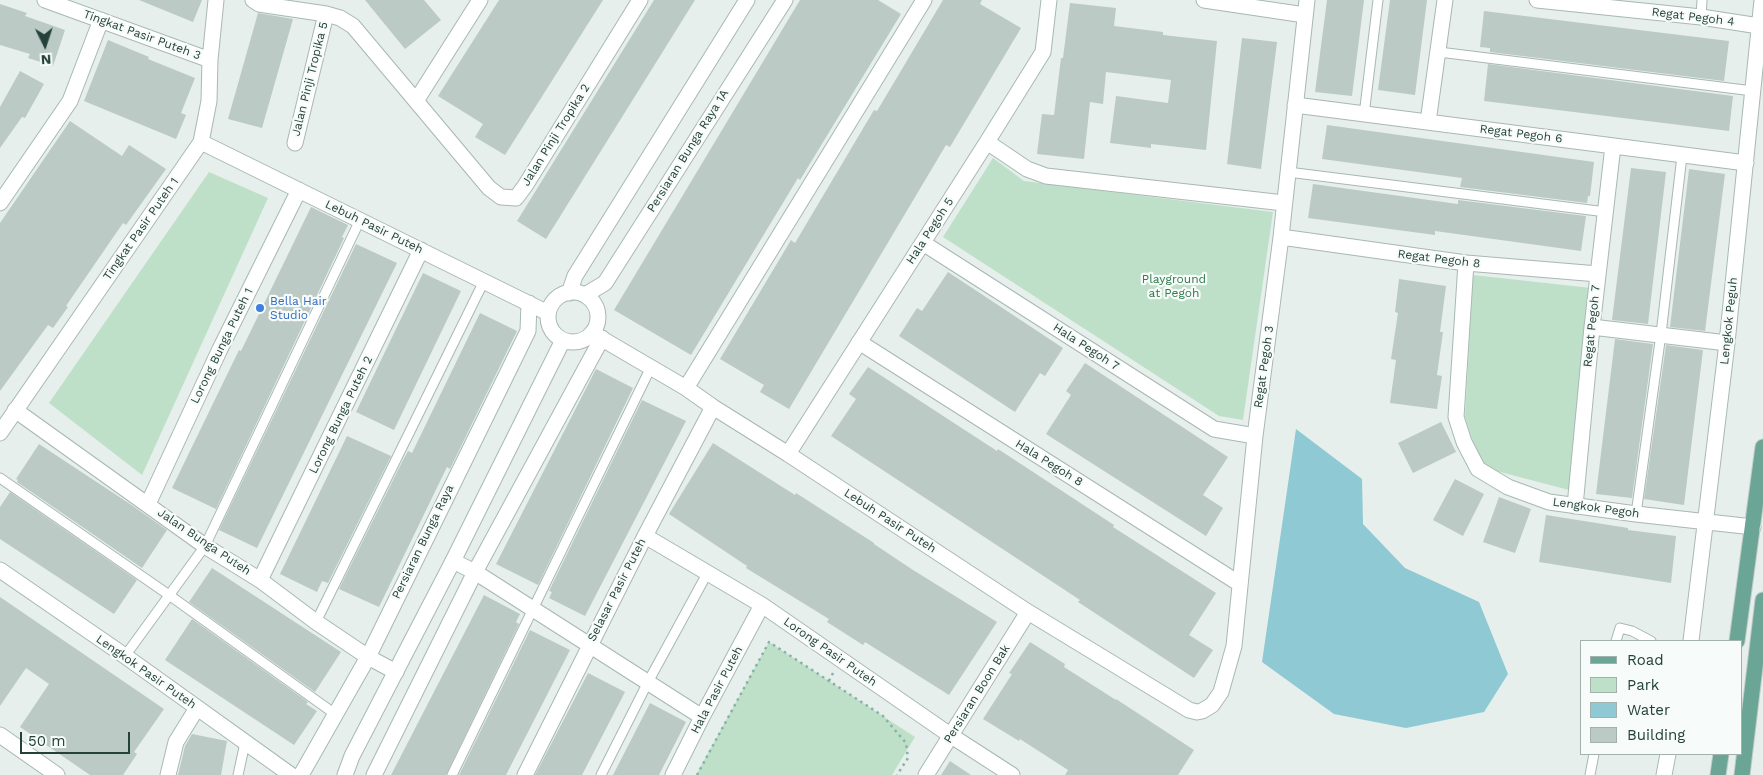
<!DOCTYPE html>
<style>
body{margin:0}
#map{position:relative;width:1763px;height:775px;overflow:hidden;background:#e6efeb;font-family:"Work Sans",sans-serif}
canvas{display:block}
.legend{position:absolute;left:1580px;top:640px;width:162px;height:115px;box-sizing:border-box;background:#f7fbf9;border:1px solid #a3b1ad;margin:0;padding:6px 9px;list-style:none;font-size:15px;color:#24423a}
.legend li{display:flex;align-items:center;gap:10px;height:25px}
.legend b{width:25px;border:1px solid #a3b1ad}
.north{position:absolute;left:20px;top:20px;width:50px;height:50px;-webkit-text-stroke:4px #f7fbf9;paint-order:stroke;rotate:176deg;font-size:14px;font-weight:700;line-height:20px;text-align:center;color:#24423a}
.north::after{content:'';display:block;margin:auto;width:18px;height:22px;background:#24423a;clip-path:polygon(50% 0,100% 100%,50% 72%,0 100%)}
.scale{position:absolute;left:20px;top:732px;width:110px;height:22px;box-sizing:border-box;border:2px solid #24423a;border-top:0;padding-left:6px;font-size:15px;line-height:18px;white-space:nowrap;color:#24423a;-webkit-text-stroke:4px #f7fbf9;paint-order:stroke}
</style>
<div id="map">
<canvas width="1763" height="775"></canvas>
<ul class="legend">
<li><b style="height:6px;background:#6aa596"></b>Road</li>
<li><b style="height:14px;background:#bfe0c8"></b>Park</li>
<li><b style="height:14px;background:#8ec9d4"></b>Water</li>
<li><b style="height:14px;background:#bbcac4"></b>Building</li>
</ul>
<div class="north">N</div>
<div class="scale">50 m</div>
</div>
<script>
const context = document.querySelector('canvas').getContext('2d');
context.lineJoin = 'round';
function fillPath(path, color) { context.fillStyle = color; context.fill(path, 'evenodd'); }
const poly = rows => new Path2D(rows.map(r => 'M' + r).join(''));
function trace(path, color, width, dash) { context.strokeStyle = color; context.lineWidth = width; context.lineCap = dash ? 'butt' : 'round'; context.setLineDash(dash || []); context.stroke(path); }
function label(font, color, halo, rows, align = 'center') {
  context.font = font + ' "Work Sans",sans-serif'; context.lineWidth = 4.5; context.setLineDash([]); context.textBaseline = 'middle'; context.strokeStyle = halo; context.fillStyle = color; for (const [text, x, y, turn = 0] of rows) {
    context.save(); context.translate(x, y); context.rotate((+turn || 0) * Math.PI / 180); context.textAlign = isNaN(turn) ? turn : align; if (halo) context.strokeText(text, 0, 0); context.fillText(text, 0, 0); context.restore();
  }
}
fillPath(poly([
 [993,158,1024,181,1273,212,1243,420,1219,416,943,237],
 [209,172,268,198,142,475,49,403],
 [1473,275,1591,288,1569,490,1481,467,1465,417],
 [769,642,915,737,892,775,696,775]
]), '#bfe0c8');
fillPath(poly([
 [1296,429,1362,479,1363,524,1405,568,1479,602,1508,674,1484,712,1406,728,1334,714,1262,662]
]), '#8ec9d4');
fillPath(poly([
 [139,0,202,0,193,22],
 [365,0,424,0,441,20,405,49],
 [499,0,603,0,505,155,475,137,483,124,438,96],
 [654,0,695,0,546,239,517,221],
 [800,0,878,0,901,14,800,180,798,178,691,355,614,310],
 [943,0,982,0,980,4,1021,28,950,147,946,145,789,409,760,392,764,385,720,359,791,240,795,243,874,110,877,111],
 [1327,0,1364,0,1352,96,1315,92],
 [1390,0,1427,0,1415,95,1378,90],
 [1070,3,1116,8,1114,26,1163,32,1163,35,1217,41,1206,150,1151,144,1151,148,1110,143,1116,96,1168,103,1171,80,1106,72,1103,104,1090,102,1084,159,1037,154,1042,114,1054,115,1061,58,1063,58],
 [0,4,27,13,25,16,65,30,53,66,28,58,30,54,0,45],
 [1484,11,1729,41,1724,81,1490,52,1490,48,1480,47],
 [258,13,293,19,262,128,228,119],
 [1242,38,1277,42,1261,169,1227,164],
 [108,40,149,57,148,59,195,78,181,113,186,115,176,139,84,101],
 [1488,64,1733,96,1729,131,1484,101],
 [20,71,44,84,25,118,22,117,0,148,0,107],
 [70,121,122,156,129,145,166,169,126,225,123,223,66,306,68,307,53,328,48,325,0,391,0,223],
 [1327,125,1594,162,1590,196,1588,196,1587,203,1460,187,1462,178,1322,159],
 [1631,168,1666,172,1648,324,1612,320],
 [1689,169,1725,174,1705,331,1670,327],
 [1313,184,1458,204,1458,200,1586,216,1581,251,1435,231,1435,235,1308,218],
 [311,207,348,225,342,237,344,238,216,509,172,488,239,350,241,351],
 [356,244,397,263,257,548,219,530],
 [948,272,1063,348,1045,376,1040,373,1015,412,899,336,917,308,922,311],
 [423,273,461,291,394,430,356,412],
 [1399,279,1446,286,1440,332,1443,332,1437,375,1442,376,1437,409,1390,403,1396,360,1391,359,1398,313,1395,312],
 [480,313,517,331,450,469,447,467,379,607,339,589,402,462,408,451,412,453],
 [1615,339,1653,344,1632,498,1596,494],
 [1666,345,1703,350,1684,505,1644,499],
 [1085,363,1228,457,1203,495,1223,508,1206,536,1046,434,1071,395,1066,391],
 [868,367,997,451,998,449,1114,525,1113,527,1216,593,1189,635,1213,650,1194,678,1078,602,1080,600,831,436,856,399,849,394],
 [596,369,633,388,538,585,496,564],
 [642,400,686,421,585,616,549,598,552,592,549,591],
 [1441,422,1456,452,1413,473,1398,443],
 [347,436,391,456,328,583,322,581,317,592,280,574],
 [713,443,795,495,796,493,874,543,874,544,913,570,997,622,949,695,865,642,863,645,827,622,829,619,746,568,747,566,669,514],
 [39,444,130,504,167,530,142,568,17,482,18,480,16,479],
 [1455,479,1484,494,1463,536,1433,520],
 [10,492,137,580,114,614,0,539,0,507],
 [1499,497,1531,509,1515,553,1483,542],
 [1546,515,1628,528,1628,530,1676,536,1671,583,1539,562],
 [212,568,341,652,315,692,189,602],
 [484,595,520,614,516,622,519,624,446,775,391,775],
 [0,597,164,709,134,752,137,754,123,775,90,775,20,727,49,684,26,668,0,706],
 [192,619,308,702,306,704,317,711,294,745,165,660],
 [530,630,570,650,506,775,459,775],
 [1030,642,1065,664,1064,667,1116,700,1116,699,1194,750,1178,775,1065,775,1068,770,1020,739,1019,741,983,719,1012,674,1009,673],
 [588,673,625,692,582,775,535,775],
 [650,703,686,722,659,775,613,775],
 [192,734,227,741,221,775,178,775,185,746],
 [950,761,971,775,941,775]
]), '#bbcac4');
const service = poly([
 [1701,17,1702,0],
 [1439,52,1753,91],
 [1364,115,1378,0],
 [1288,172,1606,212],
 [0,478,169,595,335,714],
 [1636,514,1661,334,1682,156],
 [316,622,484,281],
 [1616,641,1620,628,1632,631,1651,641],
 [125,656,205,546,360,220],
 [238,775,245,743],
 [452,775,651,367],
 [601,775,648,682,708,572],
 [1590,775,1594,754]
]);
const minor = poly([
 [45,0,210,60],
 [253,0,259,4,326,14,340,18,353,26,489,188,501,197,516,198,525,186,640,0],
 [1204,0,1305,15],
 [1537,0,1701,17,1759,26],
 [416,101,480,0],
 [1295,105,1746,163],
 [1428,122,1445,0],
 [201,142,548,313],
 [987,142,1027,169,1046,176,1284,203],
 [295,143,326,14],
 [0,203,70,101,101,20],
 [1281,237,1466,263,1598,274],
 [923,243,1214,429,1255,436],
 [1466,263,1456,417,1464,442,1478,469,1508,487,1549,502,1636,514,1753,527],
 [585,295,605,283,785,0],
 [1592,327,1727,343],
 [592,333,686,388,713,407,788,454,1028,612,1189,710,1197,712,1202,711,1212,705,1221,692,1234,646,1255,436,1281,237,1307,0],
 [859,342,1240,584],
 [686,388,924,0],
 [15,410,205,546,260,580,316,622,368,657,396,672],
 [0,433,201,142,209,101,210,60,216,0],
 [788,454,987,142,1043,52,1049,0],
 [148,504,220,349,299,190],
 [1575,506,1592,327,1613,146],
 [645,536,762,605,950,735,1012,775],
 [453,561,475,572,702,717],
 [0,570,125,656,291,775],
 [260,580,421,250],
 [1691,641,1727,343,1762,0],
 [0,735,57,775],
 [168,775,176,742,197,708],
 [301,775,368,657,528,331,529,303],
 [374,775,475,572,602,338],
 [525,775,645,536,713,407],
 [673,775,702,717,762,605],
 [926,775,1028,612],
 [1664,775,1668,754]
]);
const tertiary = poly([
 '548 317a25 25 0 1 1 50 0a25 25 0 1 1-50 0Z',
 [569,293,575,276,747,0],
 [345,775,352,756,453,561,563,340]
]);
const primary = poly([
 [1737,641,1763,447],
 [1718,775,1721,754],
 [1742,775,1763,600]
]);
trace(service, '#a8b8b2', 11);
trace(minor, '#a8b8b2', 17);
trace(tertiary, '#a8b8b2', 17);
trace(primary, '#c2cac8', 17);
trace(poly([
 [829,681,834,671],
 [697,775,769,642,883,716,906,743,908,758,897,775]
]), '#86b3a5', 2.5, [2.5, 4]);
trace(service, '#fff', 9);
trace(minor, '#fff', 15);
trace(tertiary, '#fff', 15);
trace(primary, '#6aa596', 15);
for (const [x, y, r, color] of [
 [260,308,5,"#3f7fe0"]
]) { const dot = new Path2D(); dot.arc(x, y, r, 0, 2 * Math.PI); context.fillStyle = color; context.fill(dot); trace(dot, '#f7fbf9', 2); }
label('12px', '#24423a', '#f7fbf9', [
 ["Regat Pegoh 4",1693,17,7],
 ["Tingkat Pasir Puteh 3",142,35,20],
 ["Jalan Pinji Tropika 5",310,79,-76],
 ["Regat Pegoh 6",1521,134,7],
 ["Jalan Pinji Tropika 2",556,135,-58],
 ["Persiaran Bunga Raya 1A",688,151,-58],
 ["Lebuh Pasir Puteh",374,227,26],
 ["Tingkat Pasir Puteh 1",141,229,-55],
 ["Hala Pegoh 5",930,231,-57],
 ["Regat Pegoh 8",1439,259,7],
 ["Lengkok Peguh",1729,321,-84],
 ["Regat Pegoh 7",1592,326,-84],
 ["Lorong Bunga Puteh 1",222,346,-64],
 ["Hala Pegoh 7",1086,347,33],
 ["Regat Pegoh 3",1264,367,-82],
 ["Lorong Bunga Puteh 2",341,415,-64],
 ["Hala Pegoh 8",1049,463,32],
 ["Lengkok Pegoh",1596,508,8],
 ["Lebuh Pasir Puteh",890,521,33],
 ["Jalan Bunga Puteh",204,542,34],
 ["Persiaran Bunga Raya",423,542,-64],
 ["Selasar Pasir Puteh",617,590,-63],
 ["Lorong Pasir Puteh",830,652,35],
 ["Lengkok Pasir Puteh",146,672,35],
 ["Hala Pasir Puteh",717,690,-62],
 ["Persiaran Boon Bak",977,694,-58]
]);
label('12px', '#2d7a4b', '#f7fbf9', [
 ["Playground",1174,279],
 ["at Pegoh",1174,293]
]);
label('12px', '#366cbe', '#f7fbf9', [
 ["Bella Hair",270,301],
 ["Studio",270,315]
], 'left');
</script>
